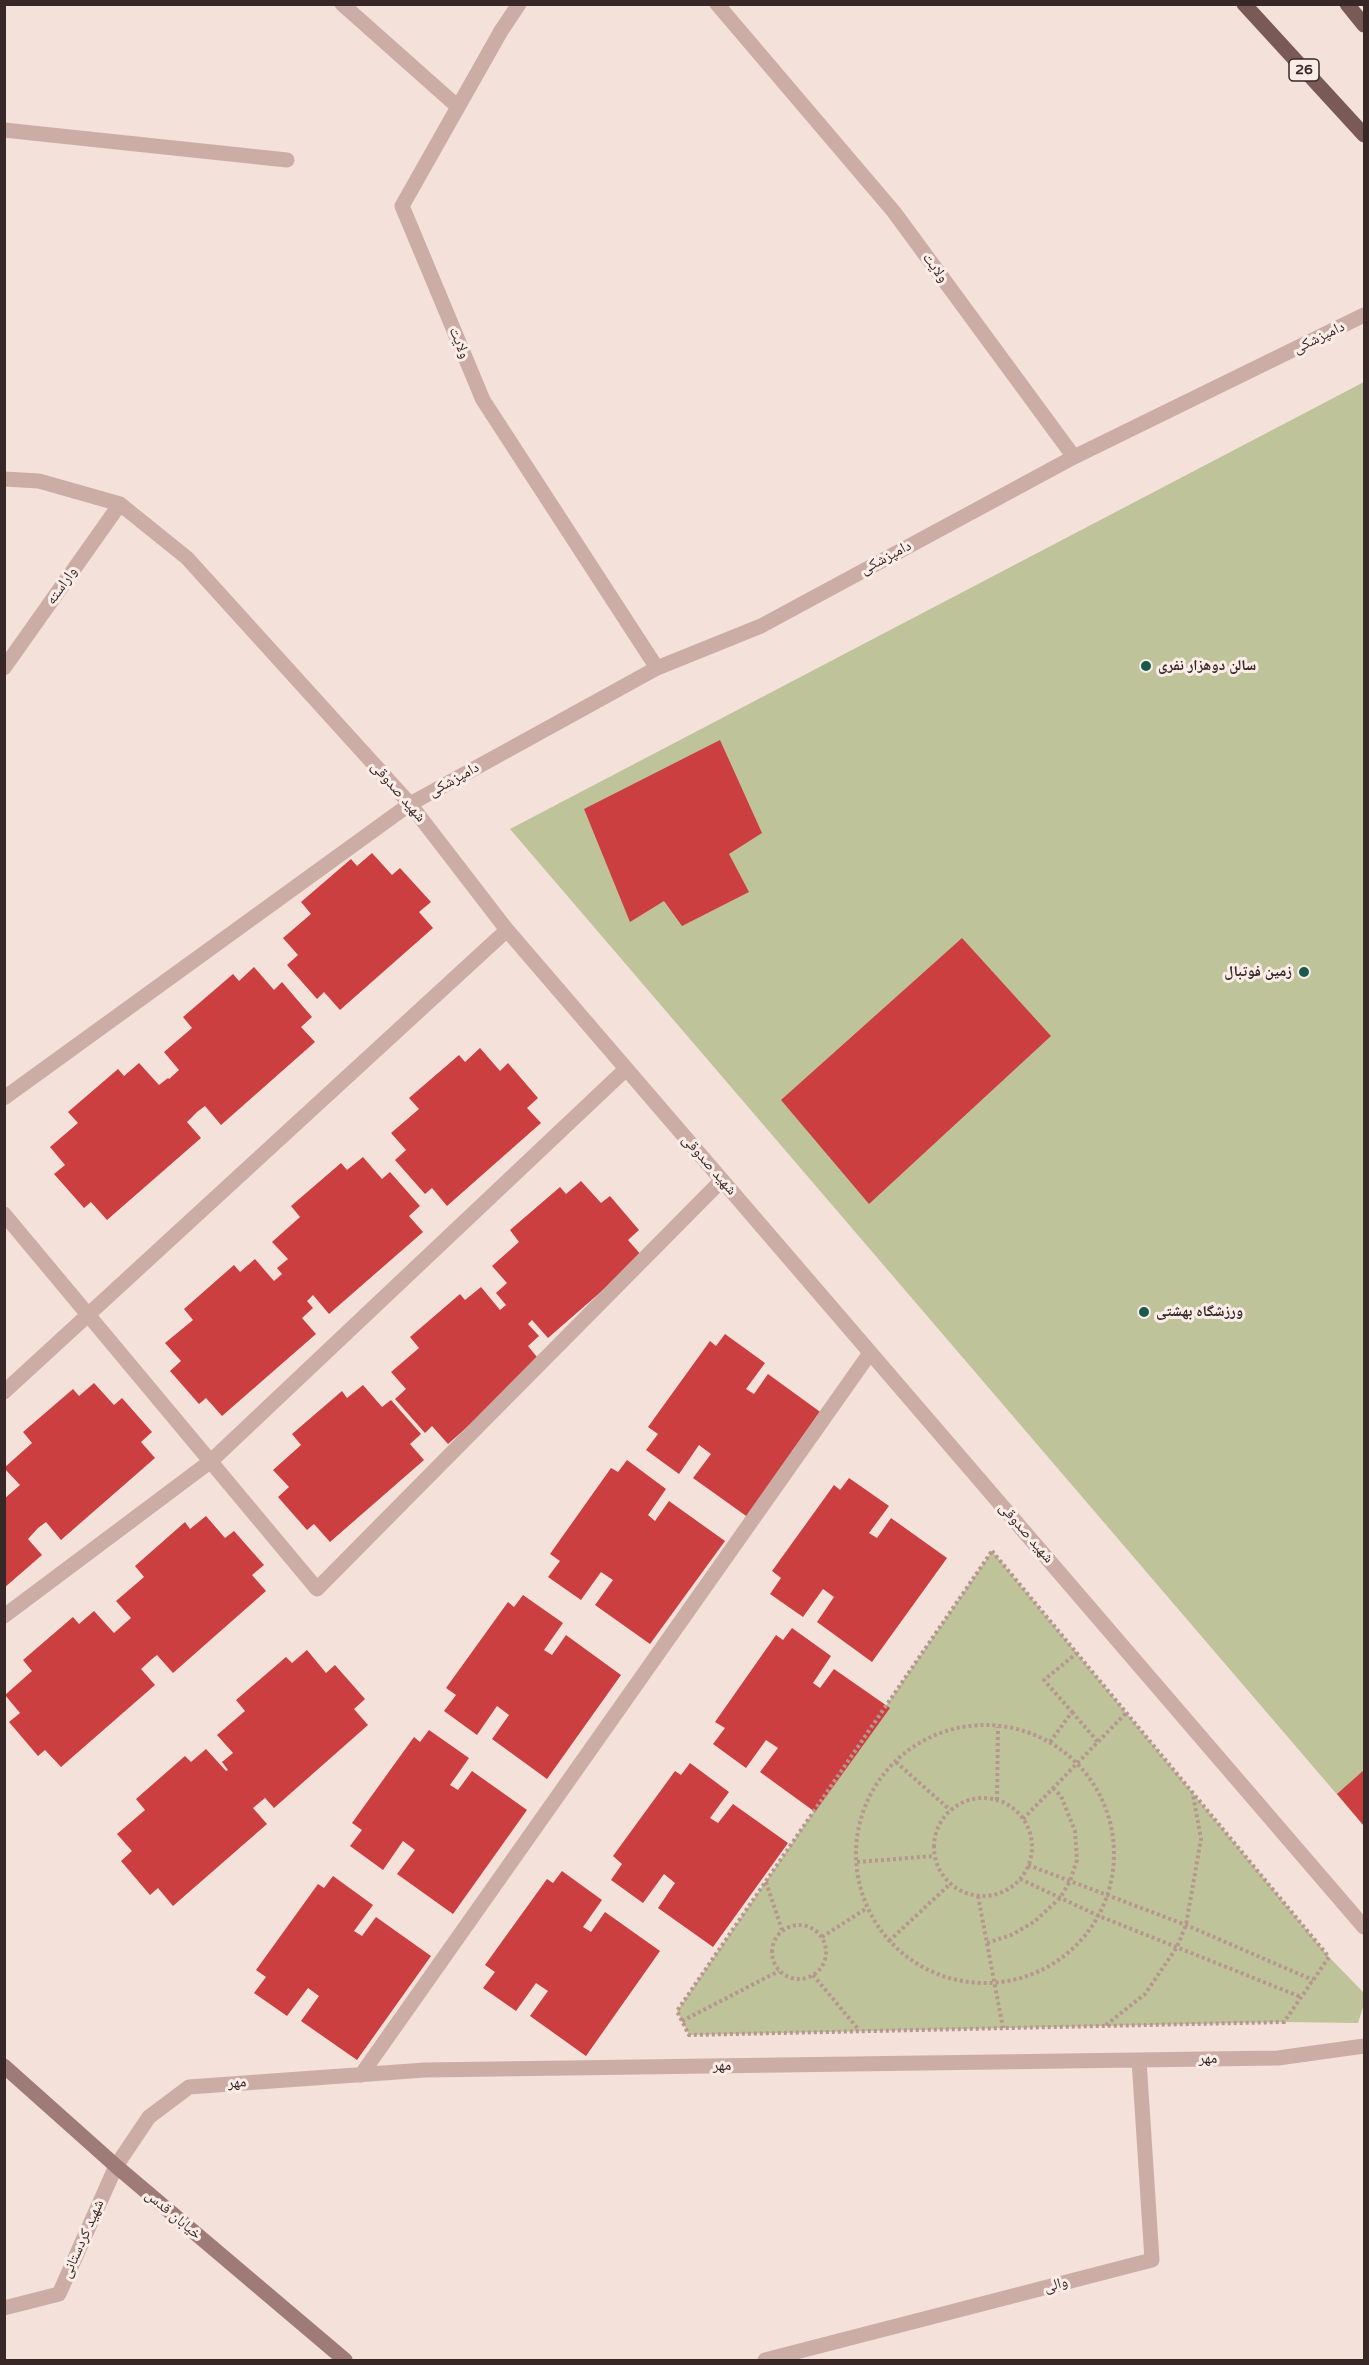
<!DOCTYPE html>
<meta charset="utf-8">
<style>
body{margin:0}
#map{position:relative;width:1369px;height:2365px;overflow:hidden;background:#f3e1da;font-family:"Varela Round",sans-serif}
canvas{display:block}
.frame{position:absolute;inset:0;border:6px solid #372827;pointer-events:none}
</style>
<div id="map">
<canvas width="1369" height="2365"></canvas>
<div class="frame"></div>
</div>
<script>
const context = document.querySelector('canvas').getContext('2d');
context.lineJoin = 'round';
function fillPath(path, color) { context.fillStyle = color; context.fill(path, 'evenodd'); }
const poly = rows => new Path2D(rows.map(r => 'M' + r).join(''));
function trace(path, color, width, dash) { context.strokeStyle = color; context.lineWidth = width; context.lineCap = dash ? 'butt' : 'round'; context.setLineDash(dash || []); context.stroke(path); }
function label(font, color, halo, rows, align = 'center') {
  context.font = font + ' "Varela Round","Noto Naskh Arabic",sans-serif'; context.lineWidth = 6; context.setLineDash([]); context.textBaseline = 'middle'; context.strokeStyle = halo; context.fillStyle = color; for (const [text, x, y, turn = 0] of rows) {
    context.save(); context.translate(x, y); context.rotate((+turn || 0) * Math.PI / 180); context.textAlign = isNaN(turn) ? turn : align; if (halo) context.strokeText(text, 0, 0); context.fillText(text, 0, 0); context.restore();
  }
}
fillPath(poly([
 [1364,382,1364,1826,510,829],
 [992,1551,1329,1957,1364,1993,1364,2004,1358,2023,1284,2022,689,2035,677,2011]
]), '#bfc399');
fillPath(poly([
 [720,740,762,833,729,854,749,892,682,926,664,901,630,922,584,809],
 [372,853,392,875,400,868,431,902,419,912,433,928,340,1010,324,992,317,999,287,965,298,955,283,938,311,914,301,902,351,859,357,866],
 [962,938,1051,1036,869,1204,781,1100],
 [254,967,274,990,282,982,312,1017,301,1027,315,1042,221,1125,205,1106,197,1112,187,1122,201,1138,107,1220,91,1202,84,1208,54,1174,65,1165,50,1147,78,1123,68,1112,118,1069,124,1076,139,1063,159,1085,168,1078,169,1079,179,1070,164,1052,192,1028,183,1017,233,974,239,981],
 [480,1048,500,1071,508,1063,538,1098,527,1108,541,1123,447,1206,432,1188,425,1194,395,1160,406,1150,391,1133,419,1109,409,1098,459,1055,465,1062],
 [363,1157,382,1179,390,1172,420,1206,409,1216,423,1232,329,1314,313,1295,307,1301,313,1308,302,1318,316,1334,222,1416,206,1398,199,1404,170,1371,181,1361,165,1343,193,1320,184,1309,234,1265,240,1272,255,1259,274,1281,282,1274,277,1268,288,1259,272,1242,300,1217,291,1206,341,1163,347,1170],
 [581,1181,601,1203,610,1196,639,1230,628,1240,642,1256,548,1338,532,1320,528,1324,539,1336,528,1346,541,1362,448,1444,432,1426,425,1433,395,1399,406,1389,391,1372,419,1348,410,1337,460,1294,465,1300,481,1287,500,1310,506,1305,496,1293,507,1283,492,1266,519,1242,510,1230,560,1187,566,1194],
 [725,1334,765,1363,746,1389,754,1394,768,1374,823,1414,749,1518,693,1478,711,1454,699,1445,679,1474,646,1450,658,1434,648,1427,710,1341,716,1346],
 [94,1383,114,1405,122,1398,152,1432,141,1442,155,1458,61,1540,46,1522,38,1528,28,1539,42,1555,4,1588,4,1499,20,1485,4,1468,32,1443,23,1432,73,1389,79,1396],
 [363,1385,382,1407,391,1400,421,1434,410,1444,424,1460,330,1542,314,1524,307,1530,278,1497,289,1487,273,1470,301,1445,292,1434,342,1391,347,1398],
 [627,1460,666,1489,648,1515,655,1521,669,1501,725,1541,650,1644,595,1605,613,1580,601,1572,581,1600,548,1577,560,1561,550,1554,611,1468,618,1472],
 [849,1478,889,1506,869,1533,877,1538,891,1518,947,1558,872,1662,817,1622,834,1597,823,1589,803,1617,770,1594,781,1578,772,1571,834,1485,840,1490],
 [206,1516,225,1538,234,1531,264,1565,252,1575,266,1591,173,1673,157,1655,152,1659,141,1669,155,1685,61,1767,45,1750,38,1756,9,1722,20,1713,5,1695,32,1671,23,1660,73,1617,79,1624,94,1611,114,1633,131,1618,116,1601,144,1577,135,1566,185,1522,190,1529],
 [523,1595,563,1623,544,1650,552,1655,566,1635,621,1675,547,1779,492,1739,509,1715,497,1706,477,1735,444,1711,456,1695,446,1688,508,1602,514,1607],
 [792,1628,831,1656,813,1683,820,1688,834,1669,890,1708,815,1812,760,1772,778,1748,766,1740,746,1768,713,1744,725,1728,715,1722,776,1635,783,1640],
 [307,1650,326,1673,335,1665,365,1699,354,1709,368,1725,274,1808,258,1790,265,1798,253,1808,267,1824,173,1906,158,1888,150,1895,121,1861,132,1851,117,1834,145,1810,136,1799,185,1756,191,1762,206,1749,226,1771,228,1770,222,1762,233,1753,217,1735,245,1711,236,1700,286,1657,292,1663],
 [429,1730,469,1758,450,1785,458,1790,472,1771,527,1810,453,1914,397,1874,415,1850,403,1841,383,1870,350,1846,362,1830,352,1823,414,1737,420,1742],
 [690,1763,729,1792,710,1818,718,1823,733,1804,788,1843,713,1947,658,1908,675,1883,664,1874,643,1903,611,1880,622,1864,613,1856,675,1771,681,1775],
 [1364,1770,1364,1826,1337,1794],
 [562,1871,602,1900,583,1927,591,1932,605,1912,660,1951,586,2056,530,2016,548,1991,536,1983,516,2011,483,1988,495,1972,485,1965,547,1879,553,1883],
 [333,1876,373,1905,354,1931,362,1936,376,1917,431,1956,357,2060,301,2021,319,1996,308,1988,287,2016,254,1993,266,1977,256,1970,318,1884,324,1888]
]), '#cc3f41');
trace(poly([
 [992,1551,1329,1957,1284,2022,689,2035,677,2011,992,1551],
 [1072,1712,1098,1742],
 '856 1854a129 129 0 1 1 258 0a129 129 0 1 1-258 0Z',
 [1050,1742,1072,1712,1044,1680,1077,1653],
 [896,1762,950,1810],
 '934 1847a49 49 0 1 1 98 0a49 49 0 1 1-98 0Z',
 [997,1800,998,1727],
 [1023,1819,1126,1713],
 [857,1862,934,1856],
 [1028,1865,1186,1925,1313,1980],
 [1020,1879,1099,1916,1301,1997],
 [766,1882,782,1930],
 [978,1896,1003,2028],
 '772 1952a27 27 0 1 1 54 0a27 27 0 1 1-54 0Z',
 [822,1937,867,1908],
 [889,1941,950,1884],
 [987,1943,1011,1935,1034,1922,1060,1898,1070,1881,1077,1860,1075,1831,1061,1796,1053,1788],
 [813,1975,859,2030],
 [682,2021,779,1971],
 [1106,2025,1145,1994,1177,1947,1186,1925,1201,1839,1193,1795]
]), '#b79690', 4, [3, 3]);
trace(poly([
 [342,4,458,107],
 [519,4,501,31,402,206,483,400,657,668],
 [717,4,894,212,1074,457],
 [4,130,287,160],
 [4,479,39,481,120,504,187,558,410,804,507,930,1364,1927],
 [4,668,120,504],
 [4,1098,410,804,657,668,761,626,1074,457,1364,315],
 [4,1214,317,1589,722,1180],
 [4,1392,507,930],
 [4,1616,211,1461,626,1069],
 [361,2075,870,1353],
 [4,2308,59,2294,116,2166,149,2117,189,2087,425,2070,1278,2058,1364,2046],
 [765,2360,1152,2260,1139,2060]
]), '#cbada5', 15);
trace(poly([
 [4,2066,116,2166,345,2360]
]), '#9f7b77', 15);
trace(poly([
 [1244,4,1364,135],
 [1347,4,1364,25]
]), '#7a5a57', 15);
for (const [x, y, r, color] of [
 [1146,666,6,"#1a5a4e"],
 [1304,972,6,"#1a5a4e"],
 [1144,1312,6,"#1a5a4e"]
]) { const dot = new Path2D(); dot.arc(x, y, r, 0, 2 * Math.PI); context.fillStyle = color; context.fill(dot); trace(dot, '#faece7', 2); }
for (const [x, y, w] of [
 [1304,70,30]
]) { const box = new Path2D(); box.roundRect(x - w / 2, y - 11, w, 22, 4.5); context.fillStyle = '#faece7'; context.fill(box); trace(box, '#372827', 1.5); }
label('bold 14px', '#372827', null, [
 ["26",1304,70]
]);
label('15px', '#372827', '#faece7', [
 ["ولایت",935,268,54],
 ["دامپزشکی",1319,338,-26],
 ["ولایت",459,343,68],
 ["دامپزشکی",886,558,-28],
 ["واراسته",62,586,-55],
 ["دامپزشکی",454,780,-29],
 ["شهید صدوقی",398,792,49],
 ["شهید صدوقی",709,1165,49],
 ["شهید صدوقی",1026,1533,49],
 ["مهر",1208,2059,-1],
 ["مهر",722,2066,-1],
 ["مهر",237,2083,-4],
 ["خیابان قدس",173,2215,40],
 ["شهید کردستانی",83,2239,-66],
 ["والی",1056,2285,-15]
]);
label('bold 15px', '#372827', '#faece7', [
 ["سالن دوهزار نفری",1158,666],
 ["زمین فوتبال",1292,972,"right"],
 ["ورزشگاه بهشتی",1156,1312]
], 'left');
</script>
